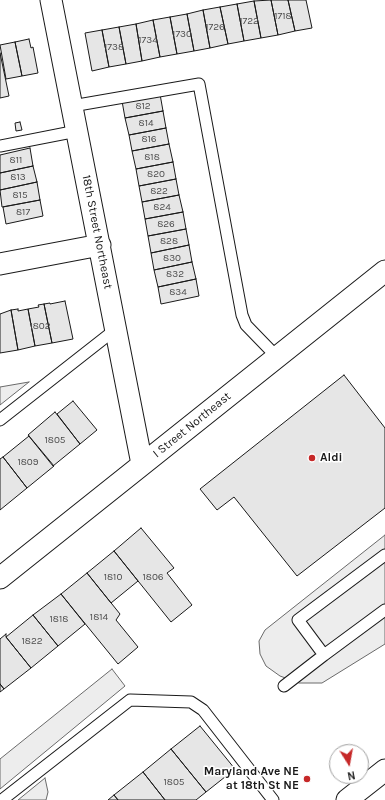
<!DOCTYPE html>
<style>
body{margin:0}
#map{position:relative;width:385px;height:800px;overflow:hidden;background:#fff;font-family:Karla,sans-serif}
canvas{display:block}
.north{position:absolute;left:329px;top:744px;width:40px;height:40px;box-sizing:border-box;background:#fff;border:1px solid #a3a3a3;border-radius:50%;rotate:169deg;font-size:11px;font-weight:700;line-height:16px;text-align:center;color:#1a1a1a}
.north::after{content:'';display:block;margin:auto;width:14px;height:18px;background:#c62828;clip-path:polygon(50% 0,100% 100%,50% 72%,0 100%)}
</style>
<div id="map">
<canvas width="385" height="800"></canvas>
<div class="north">N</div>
</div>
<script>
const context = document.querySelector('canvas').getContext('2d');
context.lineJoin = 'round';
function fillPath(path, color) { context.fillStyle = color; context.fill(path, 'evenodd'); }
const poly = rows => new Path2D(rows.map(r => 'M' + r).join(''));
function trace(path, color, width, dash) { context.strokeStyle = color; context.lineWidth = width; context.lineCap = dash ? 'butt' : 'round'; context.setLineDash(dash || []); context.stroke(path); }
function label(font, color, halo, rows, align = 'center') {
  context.font = font + ' Karla,sans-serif'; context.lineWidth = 3; context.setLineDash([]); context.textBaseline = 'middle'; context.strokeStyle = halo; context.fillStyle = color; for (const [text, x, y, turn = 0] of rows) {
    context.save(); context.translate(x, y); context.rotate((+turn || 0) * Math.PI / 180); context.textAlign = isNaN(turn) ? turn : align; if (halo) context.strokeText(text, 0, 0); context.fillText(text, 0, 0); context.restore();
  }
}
const parking = poly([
 [29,382,0,405,0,387,29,382],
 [385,535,385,644,322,683,299,683,280,676,266,666,260,654,259,641,265,630,385,535],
 [112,669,125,686,0,789,0,759,112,669],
 [45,778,48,792,46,800,18,800,45,778]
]);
fillPath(parking, '#ededed');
trace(parking, '#6a6a6a', 1);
const building = poly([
 [271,0,288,0,295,31,278,35,271,0],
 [271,0,278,35,261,38,254,1,271,0],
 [288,0,306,0,312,28,295,31,288,0],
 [254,1,261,38,244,41,237,4,254,1],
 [237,4,244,41,228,44,220,7,237,4],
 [220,7,228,44,210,48,203,10,220,7],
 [203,10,210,48,194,51,187,14,203,10],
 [187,14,194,51,177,54,170,17,187,14],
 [170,17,177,54,160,57,153,20,170,17],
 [153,20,160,57,142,61,136,24,153,20],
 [136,24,142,61,126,64,119,27,136,24],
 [119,27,126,64,109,67,102,30,119,27],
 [102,30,109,67,92,71,85,33,102,30],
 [29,39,31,48,33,47,38,73,22,76,15,42,29,39],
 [15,42,22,76,6,79,0,45,15,42],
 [0,53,9,96,0,98,0,53],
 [160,94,163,111,125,118,122,101,160,94],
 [163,111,166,128,129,135,125,118,163,111],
 [20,122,22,130,16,131,15,123,20,122],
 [166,128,169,144,132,151,129,135,166,128],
 [169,144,173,162,136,169,132,151,169,144],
 [30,148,33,166,0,173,0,155,30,148],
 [173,162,176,179,139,186,136,169,173,162],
 [33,166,37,182,0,190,0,173,33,166],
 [176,179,179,195,142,202,139,186,176,179],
 [37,182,40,200,2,207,0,190,37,182],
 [179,195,183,212,145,219,142,202,179,195],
 [40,200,43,216,6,224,3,207,40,200],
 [183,212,186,229,148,236,145,219,183,212],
 [186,229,189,245,151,253,148,236,186,229],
 [189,245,192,262,154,270,151,253,189,245],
 [192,262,196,279,158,287,154,270,192,262],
 [196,279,199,296,161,304,158,287,196,279],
 [65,301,73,339,52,343,44,304,50,303,50,304,65,301],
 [44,304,52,343,35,346,28,309,39,307,38,305,44,304],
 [18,309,18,311,28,309,35,346,18,350,11,310,18,309],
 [11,310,18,350,0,353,0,314,11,310],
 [344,375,385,428,385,508,297,576,234,497,217,510,200,489,344,375],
 [73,401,97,430,80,444,57,414,73,401],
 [55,412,80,444,53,466,28,435,55,412],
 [29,436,54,466,27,488,3,457,29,436],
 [3,457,27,488,0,510,0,459,3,457],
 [141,528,174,568,167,573,192,605,171,622,114,551,141,528],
 [114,551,138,581,111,603,87,573,114,551],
 [87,573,120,614,116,620,138,647,118,664,61,594,87,573],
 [61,594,85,624,58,646,33,615,61,594],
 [33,615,58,646,31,668,6,637,33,615],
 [6,634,6,637,31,668,4,689,0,684,0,639,6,634],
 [0,684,4,689,0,692,0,684],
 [200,726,235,769,206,792,171,749,200,726],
 [171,749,206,792,196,800,165,800,143,772,171,749],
 [143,772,165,800,118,800,114,795,143,772],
 [114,795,118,800,108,800,114,795]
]);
fillPath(building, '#e6e6e6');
trace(building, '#1a1a1a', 1);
const lane = poly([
 [72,106,199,84,242,315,246,325,277,357],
 [0,146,77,131],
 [0,420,116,329],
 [324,655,298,620,385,555],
 [284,686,324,655,385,610],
 [2,800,130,700,191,702,203,710,273,800]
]);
const street = poly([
 [51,0,142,464],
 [0,264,100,245],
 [0,578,385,271],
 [347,800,385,770]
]);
trace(lane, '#1a1a1a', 13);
trace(street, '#1a1a1a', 23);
trace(lane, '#fff', 11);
trace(street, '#fff', 21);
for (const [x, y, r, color] of [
 [312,458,4,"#c62828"],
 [307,779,4,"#c62828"]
]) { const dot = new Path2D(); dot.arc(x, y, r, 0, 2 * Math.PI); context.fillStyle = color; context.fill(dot); trace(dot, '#fff', 1.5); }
label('10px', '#4d4d4d', null, [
 ["1718",283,16],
 ["1722",249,21],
 ["1726",215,27],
 ["1730",182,34],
 ["1734",148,40],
 ["1738",114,47],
 ["812",143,106],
 ["814",146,123],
 ["816",149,139],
 ["818",152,157],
 ["811",16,160],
 ["820",156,174],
 ["813",18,177],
 ["822",159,191],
 ["815",20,195],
 ["824",162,207],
 ["817",23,212],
 ["826",166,224],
 ["828",169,241],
 ["830",172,258],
 ["832",175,274],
 ["834",178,292],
 ["1802",40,326],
 ["1805",55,440],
 ["1809",28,462],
 ["1810",113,577],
 ["1806",153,577],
 ["1814",99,617],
 ["1818",59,619],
 ["1822",32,641],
 ["1805",174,782]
]);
label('12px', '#1a1a1a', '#fff', [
 ["18th Street Northeast",97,232,79],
 ["I Street Northeast",192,425,-39]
]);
label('bold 12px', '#1a1a1a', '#fff', [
 ["Aldi",320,458],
 ["Maryland Ave NE",299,772,"right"],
 ["at 18th St NE",299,786,"right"]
], 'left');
</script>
